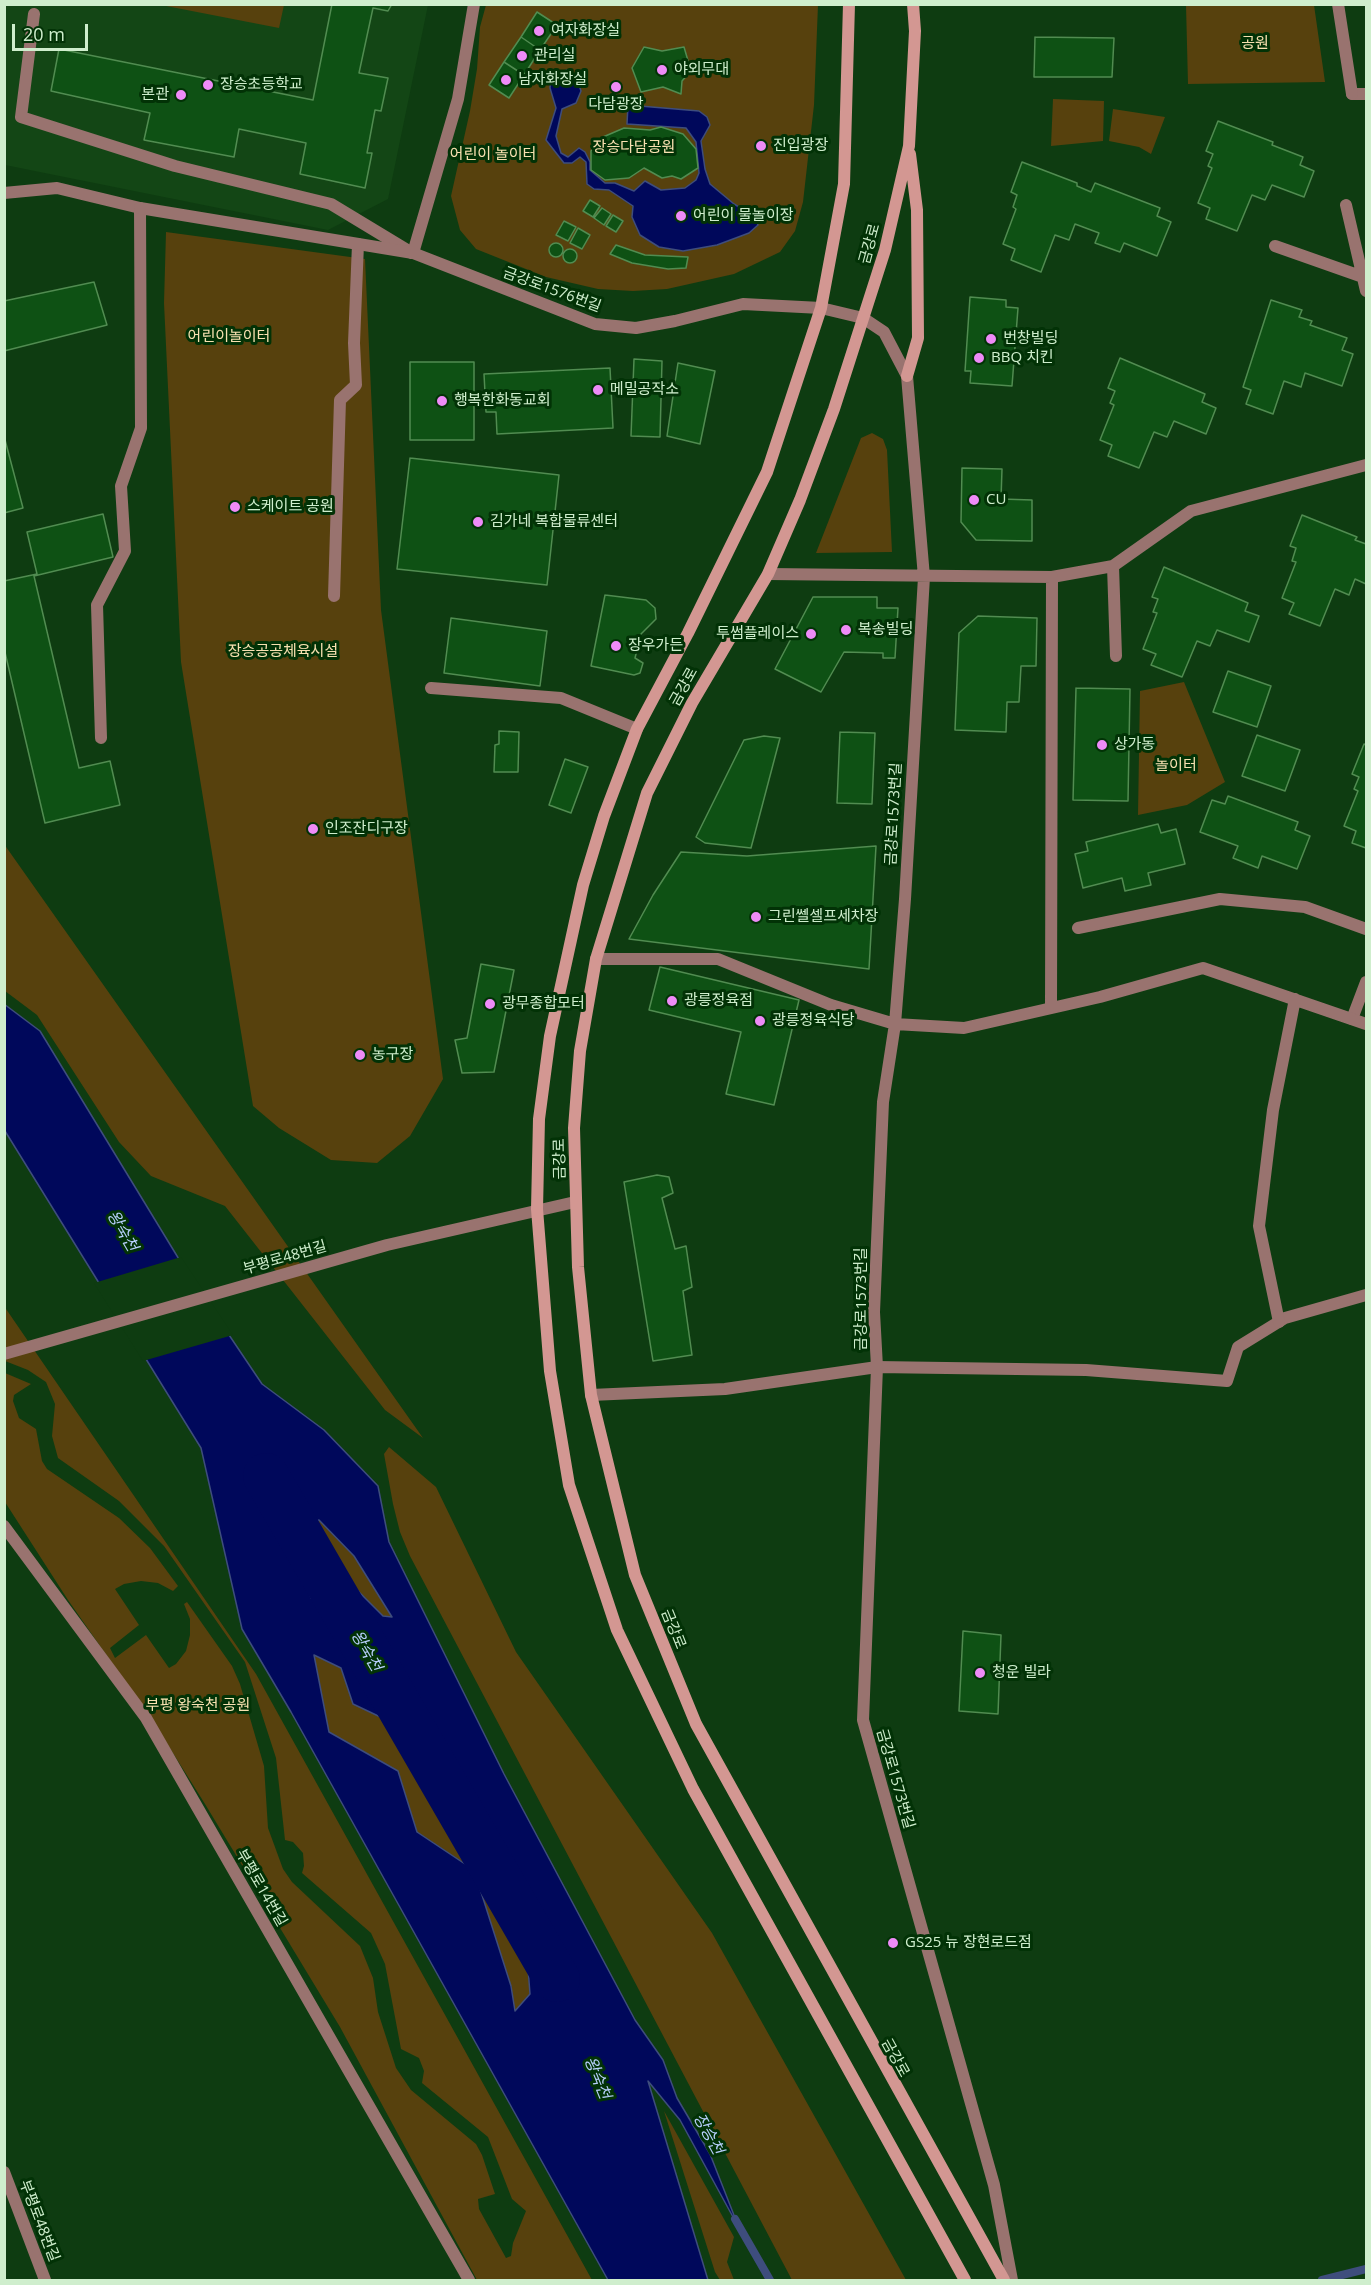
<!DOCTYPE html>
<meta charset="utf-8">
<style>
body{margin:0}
#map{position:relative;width:1371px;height:2285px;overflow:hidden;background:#0e3c11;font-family:"Open Sans",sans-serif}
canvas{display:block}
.frame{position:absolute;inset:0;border:6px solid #cfeecd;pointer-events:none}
.scale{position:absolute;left:12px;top:24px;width:76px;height:27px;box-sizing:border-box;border:3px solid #cfeecd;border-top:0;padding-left:8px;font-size:18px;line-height:21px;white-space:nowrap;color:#cfeecd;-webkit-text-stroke:4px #023206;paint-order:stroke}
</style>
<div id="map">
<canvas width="1371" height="2285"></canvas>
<div class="frame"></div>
<div class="scale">20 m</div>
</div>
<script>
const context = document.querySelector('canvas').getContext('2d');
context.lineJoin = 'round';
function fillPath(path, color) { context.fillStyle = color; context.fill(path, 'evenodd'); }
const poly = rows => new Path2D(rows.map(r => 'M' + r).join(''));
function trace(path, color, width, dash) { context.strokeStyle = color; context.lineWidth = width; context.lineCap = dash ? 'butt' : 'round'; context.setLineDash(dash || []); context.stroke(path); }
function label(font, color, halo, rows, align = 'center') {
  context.font = font + ' "Open Sans","Noto Sans KR",sans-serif'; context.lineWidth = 6; context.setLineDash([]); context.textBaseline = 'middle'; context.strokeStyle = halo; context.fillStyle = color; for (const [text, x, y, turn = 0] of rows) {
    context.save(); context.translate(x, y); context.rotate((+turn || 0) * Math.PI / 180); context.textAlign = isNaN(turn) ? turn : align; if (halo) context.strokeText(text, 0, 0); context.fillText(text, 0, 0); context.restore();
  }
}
fillPath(poly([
 [4,5,428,5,388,199,328,230,5,165]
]), '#134615');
fillPath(poly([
 [161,5,284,4,284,5,279,28],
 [486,5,818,5,814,105,803,202,795,231,780,252,734,274,667,289,633,291,598,289,546,277,476,249,460,230,451,196,470,111,477,69,480,27],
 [1186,5,1314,5,1325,82,1188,84],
 [1053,99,1104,101,1103,141,1051,146],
 [1113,109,1165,117,1151,154,1139,147,1109,141],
 [166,232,365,259,381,610,443,1079,410,1136,377,1163,331,1160,279,1128,253,1106,181,662,164,303],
 [872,433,883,439,887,450,892,552,816,553,861,438],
 [1184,682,1225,782,1187,805,1138,815,1140,691],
 [4,844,423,1438,385,1410,225,1206,151,1176,119,1142,37,1015,5,991],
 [4,1306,256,1674,592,2280,477,2280,340,2027,205,1804,156,1726,68,1600,5,1502,5,1373,31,1384,14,1395,13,1401,19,1418,36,1429,42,1461,47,1469,119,1518,150,1548,178,1586,173,1591,158,1583,141,1581,124,1584,115,1589,139,1625,110,1648,115,1658,146,1635,169,1668,176,1664,186,1651,190,1635,190,1619,184,1604,187,1602,232,1666,240,1684,264,1766,268,1828,283,1869,292,1882,360,1946,373,1978,378,2012,396,2068,411,2090,476,2144,482,2155,495,2194,478,2199,479,2209,506,2258,511,2256,513,2243,526,2211,512,2199,488,2137,422,2083,424,2071,419,2058,401,2049,385,1964,371,1933,302,1873,304,1866,303,1853,293,1842,285,1840,276,1758,245,1662,164,1546,119,1501,58,1458,52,1436,55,1404,46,1382,28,1370,5,1361],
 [389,1447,436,1487,516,1652,712,1933,906,2280,792,2280,410,1556,400,1532,393,1504,384,1454],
 [319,1520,354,1556,392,1617,383,1616,355,1588,393,1667,382,1664,339,1619,311,1598,300,1564,286,1540],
 [313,1655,341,1668,353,1704,393,1723,438,1789,494,1843,523,1903,530,1994,515,2012,511,1986,474,1870,417,1832,398,1771,329,1732],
 [664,2111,734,2237,727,2262,734,2280,720,2280,715,2272]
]), '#57410d');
const water = poly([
 [567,70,577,79,581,91,576,103,562,109,556,136,561,153,568,157,579,148,585,152,590,162,590,170,605,183,615,183,634,191,645,181,661,190,685,188,696,180,699,173,696,142,686,128,627,124,628,105,699,111,707,117,710,125,701,141,705,169,710,184,734,204,754,216,758,225,749,233,717,245,683,251,659,247,640,235,632,217,633,206,609,190,594,189,587,184,586,162,580,157,572,163,564,163,546,140,556,108,550,88,551,77,567,70],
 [4,1004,40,1031,188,1274,262,1384,324,1430,378,1486,389,1542,504,1774,635,2020,663,2060,677,2098,710,2154,739,2228,680,2120,648,2081,708,2280,608,2280,291,1712,242,1629,201,1448,5,1131,4,1004],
 [319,1520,354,1556,392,1617,383,1616,353,1586,392,1667,382,1664,339,1619,311,1598,300,1564,287,1540,319,1520],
 [314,1655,341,1668,353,1704,393,1723,438,1789,494,1843,523,1903,530,1994,515,2011,511,1986,474,1870,417,1832,398,1771,329,1732,314,1655]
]);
fillPath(water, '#00085b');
trace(water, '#3e4d7d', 1.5);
fillPath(poly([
 [181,1257,233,1335,143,1361,94,1283]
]), '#0e3c11');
trace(poly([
 [735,2219,770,2280],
 [1322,2280,1366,2269]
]), '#3e4d7d', 8);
trace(poly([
 [266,1476,557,1979]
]), '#00085b', 46);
const building = poly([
 [332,4,392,4,388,11,373,8,359,73,388,78,381,111,375,110,367,153,372,153,365,188,300,174,306,143,239,129,234,157,144,140,150,113,51,91,59,49,313,100,332,4],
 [537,12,557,25,540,50,521,37,537,12],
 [521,37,540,50,524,75,504,62,521,37],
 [1035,37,1114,38,1112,77,1034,77,1035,37],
 [644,47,662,51,684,47,691,71,682,81,681,94,663,87,641,92,632,68,644,47],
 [504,62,524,75,509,98,489,85,504,62],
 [1218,121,1273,142,1272,145,1303,157,1300,165,1314,171,1304,197,1272,185,1265,200,1252,195,1237,231,1206,219,1210,208,1198,203,1212,168,1208,166,1213,154,1206,151,1218,121],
 [661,127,683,134,696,149,698,168,681,179,672,176,662,178,644,168,629,178,605,180,591,170,591,151,603,137,624,128,650,130,661,127],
 [1022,162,1077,183,1077,186,1091,192,1095,183,1160,208,1157,216,1171,222,1157,256,1124,243,1120,252,1095,243,1099,233,1075,224,1069,240,1055,235,1041,272,1011,260,1015,249,1003,244,1016,209,1013,207,1017,195,1011,192,1022,162],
 [590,200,600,206,593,217,583,211,590,200],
 [602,208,611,214,604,225,594,218,602,208],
 [613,215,623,221,616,232,606,226,613,215],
 [564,221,576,227,568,241,556,235,564,221],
 [578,228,590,235,582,249,570,243,578,228],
 '549 250a7 7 0 1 1 14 0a7 7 0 1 1-14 0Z',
 [616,245,645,255,688,257,686,268,668,269,632,263,610,254,616,245],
 '563 256a7 7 0 1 1 14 0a7 7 0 1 1-14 0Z',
 [94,282,107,325,4,351,4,301,94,282],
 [970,297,1006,300,1006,307,1018,308,1012,386,970,383,971,371,965,371,970,297],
 [1271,300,1302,310,1299,317,1312,321,1310,325,1347,338,1342,350,1353,354,1342,386,1305,373,1301,387,1284,381,1273,414,1246,404,1251,390,1243,387,1271,300],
 [1120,358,1205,394,1202,402,1216,408,1206,434,1174,421,1167,437,1154,432,1139,468,1108,456,1112,445,1100,440,1114,405,1110,403,1115,391,1108,388,1120,358],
 [634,359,662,361,660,437,631,436,634,359],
 [410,362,474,362,474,440,410,440,410,362],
 [678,363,715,371,700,444,667,436,678,363],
 [610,368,613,428,497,434,496,412,486,412,484,374,610,368],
 [4,436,23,508,4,513,4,436],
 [410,458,559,475,547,585,397,569,410,458],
 [962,468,1002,469,1001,499,1032,500,1032,541,976,540,961,522,962,468],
 [103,514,113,557,34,576,79,768,110,761,120,805,45,823,4,648,4,581,37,574,27,532,103,514],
 [1302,515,1357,537,1355,540,1366,544,1366,584,1355,579,1349,595,1335,589,1320,626,1289,614,1294,603,1282,598,1296,562,1292,561,1296,548,1290,546,1302,515],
 [1164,567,1248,603,1245,611,1259,616,1249,642,1217,630,1210,646,1197,641,1182,677,1151,665,1156,654,1143,649,1157,613,1153,612,1158,599,1152,597,1164,567],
 [605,595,646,600,655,608,656,619,641,634,635,658,643,663,640,673,634,675,591,666,605,595],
 [813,597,877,597,877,608,898,608,895,658,883,658,883,653,844,652,821,692,775,669,813,597],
 [978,616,1037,618,1036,666,1021,666,1019,702,1007,702,1006,732,955,730,959,633,978,616],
 [451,618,547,631,540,686,444,673,451,618],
 [1228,671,1271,686,1257,727,1213,712,1228,671],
 [1076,688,1130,689,1128,801,1073,800,1076,688],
 [499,731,519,732,518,772,494,772,495,745,499,744,499,731],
 [840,732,875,733,872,804,837,803,840,732],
 [1257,735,1300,750,1285,791,1242,776,1257,735],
 [764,736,780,738,751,848,705,843,696,837,744,740,764,736],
 [1364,744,1366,745,1366,848,1352,843,1356,831,1344,826,1358,791,1354,789,1359,777,1352,774,1364,744],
 [565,759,588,767,571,813,549,805,565,759],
 [1228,796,1298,822,1295,830,1310,836,1297,869,1262,856,1258,868,1233,858,1238,846,1200,832,1212,800,1225,804,1228,796],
 [1158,824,1161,833,1176,829,1185,864,1148,873,1151,885,1125,891,1122,878,1083,888,1075,854,1088,851,1086,842,1158,824],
 [876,846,869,969,629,939,653,895,681,852,747,856,876,846],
 [481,964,514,970,494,1072,462,1073,455,1040,467,1038,481,964],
 [660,967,799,1000,774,1105,726,1094,741,1032,649,1010,660,967],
 [657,1175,669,1177,673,1193,662,1198,675,1249,686,1246,692,1287,683,1291,692,1355,653,1361,624,1182,657,1175],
 [963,1631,1001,1635,998,1714,959,1711,963,1631]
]);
fillPath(building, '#0e5114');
trace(building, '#518c51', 1.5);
trace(poly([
 [34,14,21,117,175,166,331,204,412,253],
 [1352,94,1366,94],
 [4,193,57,188,140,208,141,428,121,486,125,551,97,605,101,738],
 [1346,205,1366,291],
 [1275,246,1363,277],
 [1113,566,1116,656],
 [1052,577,1113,566,1191,511,1366,465],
 [334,596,340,400,356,385,354,343,358,244],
 [431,688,561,698,637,729],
 [1078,928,1220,899,1305,907,1366,929],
 [1352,1019,1366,982],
 [591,1395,725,1389,877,1367,1086,1370,1227,1381,1238,1347,1285,1318,1366,1295]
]), '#99736f', 12);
trace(poly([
 [474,4,458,99,413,253,595,324,636,328,675,321,743,304,821,308,863,318,884,332,907,376,924,577,905,899,895,1024,883,1102,874,1312,877,1367,863,1720,994,2185,1012,2280],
 [1338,4,1352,94],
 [140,208,413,253],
 [768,574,1052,577,1051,1007],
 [596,959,718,959,831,1005,895,1024,964,1028,1100,997,1203,968,1366,1024],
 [1279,1322,1259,1226,1273,1110,1295,999],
 [4,1354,387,1245,575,1202],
 [4,1526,146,1718,469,2280],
 [4,2172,45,2280]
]), '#99736f', 12);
trace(poly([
 [849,4,844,184,821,308,767,472,688,633,637,729,604,816,583,885,550,1036,539,1119,537,1209,550,1371,569,1485,617,1630,693,1789,965,2280],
 [913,4,915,31,909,146,885,250,834,409,800,500,768,574,692,703,647,793,596,959,580,1051,574,1128,578,1267,591,1395,635,1575,696,1724,1004,2280],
 [907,376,918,338,917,210,910,154]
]), '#d39792', 12);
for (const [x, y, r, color] of [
 [539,31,6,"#ee8bf7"],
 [522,56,6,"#ee8bf7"],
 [662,70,6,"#ee8bf7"],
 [506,80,6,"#ee8bf7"],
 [208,85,6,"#ee8bf7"],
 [616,87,6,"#ee8bf7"],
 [181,95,6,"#ee8bf7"],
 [761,146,6,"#ee8bf7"],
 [681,216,6,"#ee8bf7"],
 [991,339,6,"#ee8bf7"],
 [979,358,6,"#ee8bf7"],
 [598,390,6,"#ee8bf7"],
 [442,401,6,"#ee8bf7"],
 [974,500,6,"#ee8bf7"],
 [235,507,6,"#ee8bf7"],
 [478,522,6,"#ee8bf7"],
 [846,630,6,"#ee8bf7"],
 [811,634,6,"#ee8bf7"],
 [616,646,6,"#ee8bf7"],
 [1102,745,6,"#ee8bf7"],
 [313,829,6,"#ee8bf7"],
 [756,917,6,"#ee8bf7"],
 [672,1001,6,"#ee8bf7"],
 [490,1004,6,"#ee8bf7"],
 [760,1021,6,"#ee8bf7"],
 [360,1055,6,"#ee8bf7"],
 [980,1673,6,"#ee8bf7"],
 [893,1943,6,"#ee8bf7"]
]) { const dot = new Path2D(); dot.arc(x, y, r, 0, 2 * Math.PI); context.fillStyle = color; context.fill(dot); trace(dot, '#023206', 2); }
label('15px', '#cfeecd', '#023206', [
 ["여자화장실",551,31],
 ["관리실",534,56],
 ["야외무대",674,70],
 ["남자화장실",518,80],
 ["장승초등학교",220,85],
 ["본관",169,95,"right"],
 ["다담광장",616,105,"center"],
 ["진입광장",773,146],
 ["어린이 물놀이장",693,216],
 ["번창빌딩",1003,339],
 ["BBQ 치킨",991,358],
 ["메밀공작소",610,390],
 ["행복한화동교회",454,401],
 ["CU",986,500],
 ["스케이트 공원",247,507],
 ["김가네 복합물류센터",490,522],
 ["복송빌딩",858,630],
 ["투썸플레이스",799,634,"right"],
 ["장우가든",628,646],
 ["상가동",1114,745],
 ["인조잔디구장",325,829],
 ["그린쎌셀프세차장",768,917],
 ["광릉정육점",684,1001],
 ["광무종합모터",502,1004],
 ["광릉정육식당",772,1021],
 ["농구장",372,1055],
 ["청운 빌라",992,1673],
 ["GS25 뉴 장현로드점",905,1943]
], 'left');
label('15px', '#f9e1b1', '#023206', [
 ["공원",1255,44],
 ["장승다담공원",634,148],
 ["어린이 놀이터",493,155],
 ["어린이놀이터",229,337],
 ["장승공공체육시설",283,652],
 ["놀이터",1176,766],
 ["부평 왕숙천 공원",198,1706]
]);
label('15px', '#cfeecd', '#023206', [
 ["금강로",870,244,-75],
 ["금강로1576번길",552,290,20],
 ["금강로",684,687,-61],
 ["금강로1573번길",894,814,-87],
 ["금강로",560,1159,-91],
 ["부평로48번길",285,1258,-16],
 ["금강로1573번길",862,1299,-90],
 ["금강로",673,1629,68],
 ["금강로1573번길",895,1779,74],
 ["부평로14번길",261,1888,60],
 ["금강로",895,2058,61],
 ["부평로48번길",39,2221,69]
]);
label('italic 16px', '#b8cffc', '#023206', [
 ["왕숙천",122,1231,60],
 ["왕숙천",366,1651,60],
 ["왕숙천",597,2078,68],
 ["장승천",708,2134,61]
]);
</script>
